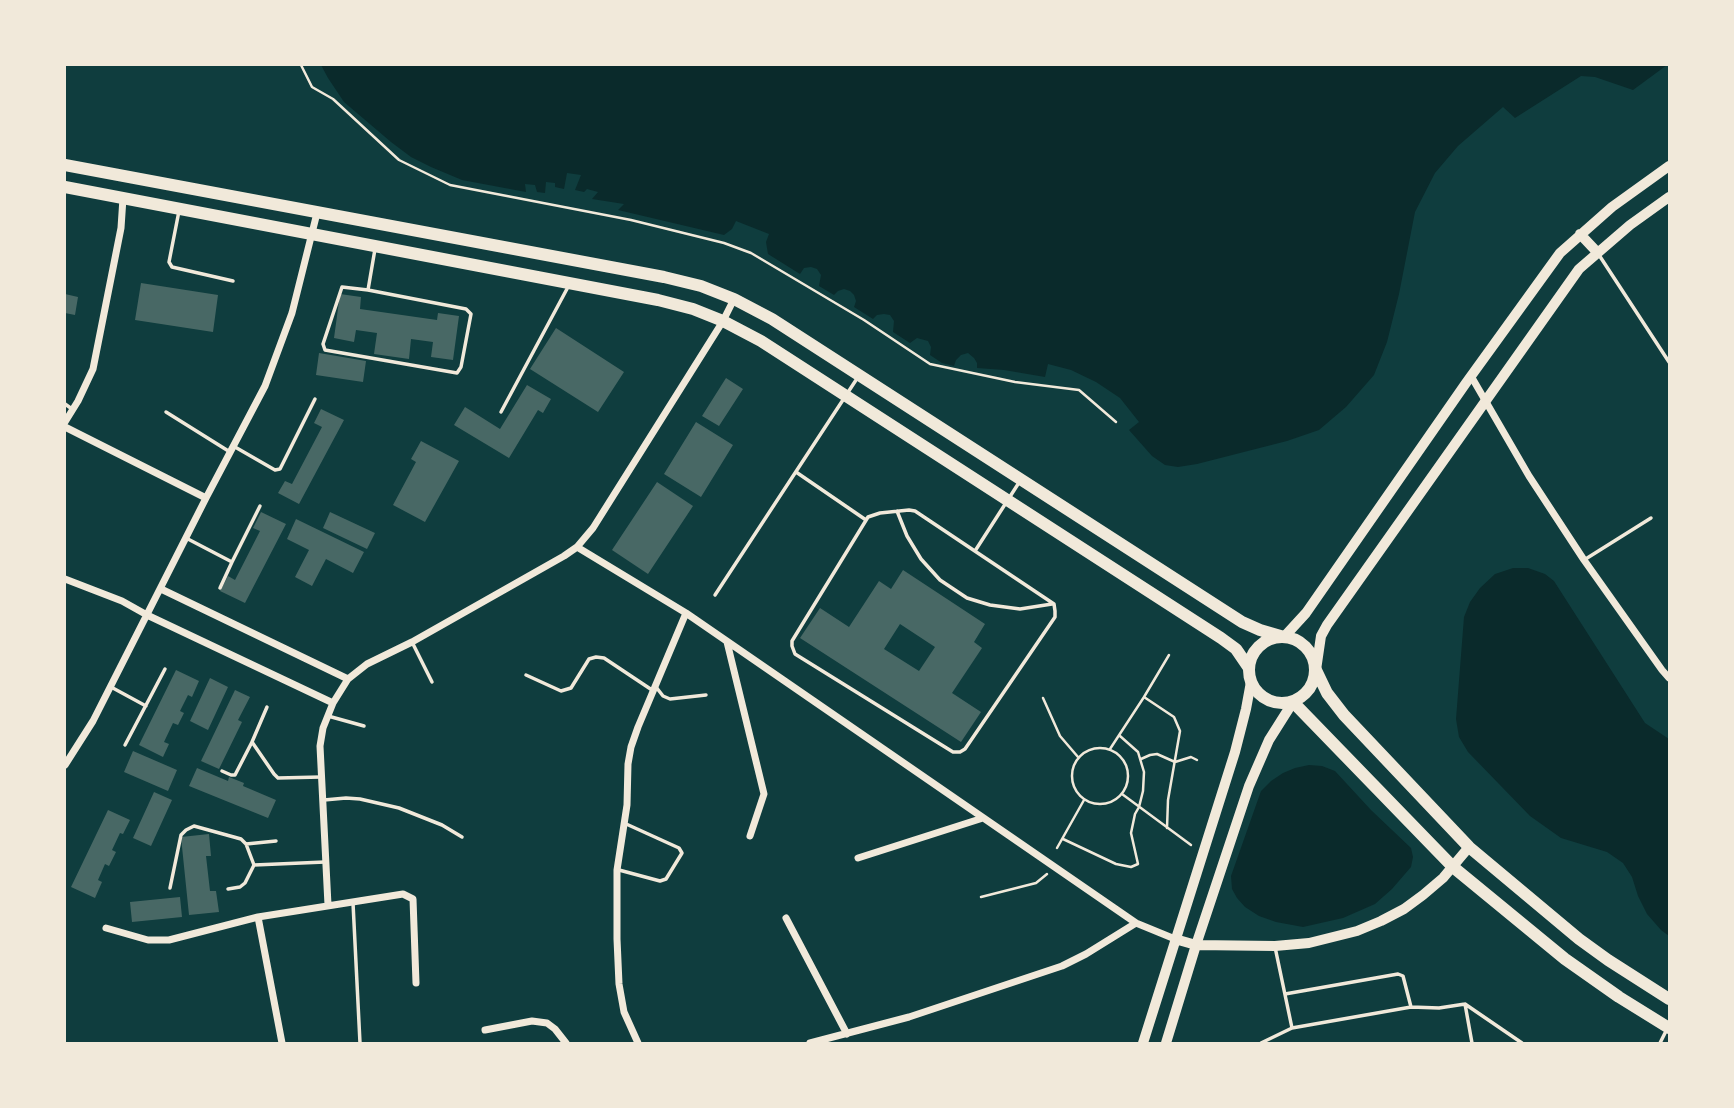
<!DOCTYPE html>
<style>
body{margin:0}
#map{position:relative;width:1734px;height:1108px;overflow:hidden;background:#0f3d3e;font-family:"DejaVu Sans",sans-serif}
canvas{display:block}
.frame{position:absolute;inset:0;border:66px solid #f1e9da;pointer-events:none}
</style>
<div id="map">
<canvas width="1734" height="1108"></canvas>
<div class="frame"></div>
</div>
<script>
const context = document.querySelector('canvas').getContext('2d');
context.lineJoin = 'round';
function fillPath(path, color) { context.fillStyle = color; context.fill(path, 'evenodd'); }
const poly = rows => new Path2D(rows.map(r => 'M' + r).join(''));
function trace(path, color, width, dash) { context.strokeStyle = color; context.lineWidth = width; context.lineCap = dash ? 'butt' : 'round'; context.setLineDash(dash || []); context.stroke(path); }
fillPath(poly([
 [321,65,1667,65,1633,90,1595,77,1581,76,1515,118,1503,107,1458,146,1435,173,1415,212,1399,294,1387,342,1374,375,1346,407,1319,430,1287,441,1197,464,1178,467,1165,465,1152,456,1129,430,1139,422,1120,398,1096,382,1071,370,1048,364,1045,377,1004,370,977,368,977,363,974,358,968,353,961,355,956,360,954,366,942,363,930,355,931,347,928,341,917,338,910,343,893,332,894,321,890,315,884,314,877,315,873,319,854,307,856,301,854,295,850,291,844,289,838,291,834,295,819,286,821,275,817,269,811,267,804,268,800,274,768,254,766,242,769,234,736,221,732,229,724,235,618,210,624,204,592,199,598,192,587,189,584,192,575,190,581,175,567,173,564,189,555,187,555,183,546,182,545,193,537,192,535,185,525,184,526,192,462,180,431,167,411,157,391,142,344,102,328,78],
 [1513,568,1528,568,1545,574,1554,581,1645,723,1669,739,1669,936,1661,930,1647,914,1638,896,1632,877,1623,863,1607,852,1561,838,1530,816,1468,752,1459,737,1456,719,1464,617,1470,602,1480,588,1495,574],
 [1309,765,1322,766,1335,771,1371,810,1411,848,1413,857,1411,867,1392,889,1375,904,1343,918,1303,927,1276,922,1259,916,1245,907,1237,898,1232,889,1231,876,1261,791,1271,781,1283,773,1295,768]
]), '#0a2a2b');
fillPath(poly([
 [141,283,218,295,213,332,135,320],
 [65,294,78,297,75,315,65,313],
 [340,294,361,297,360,309,437,320,438,313,459,316,453,360,431,357,433,342,411,339,409,359,374,354,377,333,356,330,354,342,334,338],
 [556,328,624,372,598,412,530,369],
 [319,353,366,361,363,382,316,375],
 [726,378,743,389,719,426,702,416],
 [527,385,551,399,543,413,538,410,509,458,454,425,465,407,500,429],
 [321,409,344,420,299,504,278,493,285,481,292,484,322,427,314,423],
 [696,422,733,445,701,497,664,474],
 [421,441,459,461,425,522,393,505,416,462,411,459],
 [657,482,693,506,648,574,612,550],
 [261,512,286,524,245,603,220,591,228,576,235,580,260,531,253,528],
 [330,512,375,533,367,549,323,528],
 [296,519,364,552,353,573,326,559,312,586,295,577,309,550,287,539],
 [903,570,985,624,974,642,982,648,952,693,981,712,961,742,800,638,820,608,849,627,879,581,891,589],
 [900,624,935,647,919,671,884,649],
 [176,670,199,681,192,697,188,695,180,711,184,713,178,725,173,723,164,742,169,744,163,757,139,745],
 [210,678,228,687,208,730,190,721],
 [235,690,250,697,238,720,242,722,219,769,201,761],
 [133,751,177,770,168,791,124,772],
 [197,768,228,781,229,777,244,783,243,786,276,800,268,818,189,786],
 [154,792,172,800,151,846,133,838],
 [108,810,130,820,123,834,120,833,112,850,116,852,109,866,105,864,98,880,102,882,95,898,71,887],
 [209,834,211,856,206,856,210,891,216,891,219,912,189,915,181,837],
 [180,897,182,917,132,922,130,902]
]), '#486865');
trace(poly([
 [301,65,312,87,333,99,399,160,450,185,631,220,724,243,751,253,864,320,930,364,1015,382,1079,390,1116,422],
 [1144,697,1174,717,1180,731,1168,800,1167,828],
 [1043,698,1060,736,1078,757],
 '1072 776a28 28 0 1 1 56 0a28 28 0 1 1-56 0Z',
 [1110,749,1144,697,1169,655],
 [1141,759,1150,755,1157,754,1175,762,1191,757,1197,760],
 [1122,794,1191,845],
 [1063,839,1116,864,1131,867,1138,864,1131,833,1135,814,1139,807,1143,791,1144,772,1138,752,1120,736],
 [1057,848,1084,800],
 [981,897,1036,883,1047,874]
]), '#f1e9da', 2.5);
trace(poly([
 [179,211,169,262,172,267,233,281],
 [1599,255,1669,362],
 [368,290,342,287,323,344,325,350,457,373,461,367,471,314,466,309,368,290,375,249],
 [65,404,72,409],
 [166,412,230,452],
 [501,412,568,287],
 [235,447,275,470,280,469,315,399],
 [796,472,866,520],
 [909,510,915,511,1054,604,1055,611,1055,617,965,749,960,752,953,752,795,654,792,646,792,641,868,517,880,513,909,510],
 [897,511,907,536,921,559,940,580,967,598,990,605,1020,609,1052,604],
 [186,538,232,562,220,588],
 [975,551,1020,481],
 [1584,560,1651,518],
 [232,562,260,506],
 [715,595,858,377],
 [413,644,432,682],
 [526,675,561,691,571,688,589,659,596,657,604,658,652,690],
 [111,687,146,706],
 [656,687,663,696,670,699,706,695],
 [267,707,252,742,274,774,278,778,321,777],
 [328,716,364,726],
 [125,745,165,669],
 [222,771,231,775,235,775,252,742],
 [324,800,346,798,360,799,399,808,442,825,462,837],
 [246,844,276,841],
 [619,870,660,881,666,879,682,853,679,848,624,823],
 [170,888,181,835,186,830,194,826,241,839,246,844,254,865,325,862],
 [228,889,240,887,245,883,254,865],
 [353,903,360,1043],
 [1285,994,1398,974,1403,976,1411,1007],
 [1465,1004,1472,1043],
 [1292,1028,1411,1007,1439,1008,1465,1004,1522,1043],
 [1261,1043,1292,1028,1275,947],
 [1660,1043,1667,1029]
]), '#f1e9da', 3.5);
trace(poly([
 [1471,376,1529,476,1584,560,1662,670,1669,678],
 [65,422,78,401,93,369,121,228,123,198],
 [65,427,206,498],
 [577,547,686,613,1136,923,1175,939],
 [65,579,122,601,147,615,333,703],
 [161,589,348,679],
 [727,642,764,794,750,836],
 [65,765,93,721,206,498,265,386,292,313,317,213],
 [858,858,983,818],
 [328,905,320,746,323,728,333,703,348,679,367,664,412,642,564,556,577,547,593,528,723,321,734,299],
 [258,917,282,1043],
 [786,918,847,1034],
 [106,928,148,940,169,940,258,917,403,894,413,899,416,983],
 [485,1030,532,1021,547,1023,555,1029,566,1043],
 [638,1043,624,1012,619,984,617,939,617,870,627,805,628,764,631,747,638,727,686,613],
 [810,1043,909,1017,1062,966,1086,954,1136,923]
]), '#f1e9da', 7);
trace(poly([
 [1580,234,1597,252],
 [1284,637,1306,613,1466,383,1560,253,1612,207,1669,166],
 [1316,670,1321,636,1327,625,1579,269,1630,225,1669,197],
 [1175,939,1196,945,1275,946,1309,943,1357,931,1381,921,1404,909,1423,895,1443,878,1469,847],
 [1143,1043,1235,752,1246,709,1251,682],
 [1166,1043,1196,945,1249,786,1269,740,1293,702]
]), '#f1e9da', 10);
trace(poly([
 [65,165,664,277,701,286,734,299,772,319,1242,622,1260,630,1284,637],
 [65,187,658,300,693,309,723,321,761,341,1221,638,1236,649,1249,668],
 '1249 670a33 33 0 1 1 66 0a33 33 0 1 1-66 0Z',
 [1316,670,1327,693,1344,715,1469,847,1579,939,1608,960,1669,999],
 [1293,702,1453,867,1565,959,1619,997,1669,1028]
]), '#f1e9da', 12);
</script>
